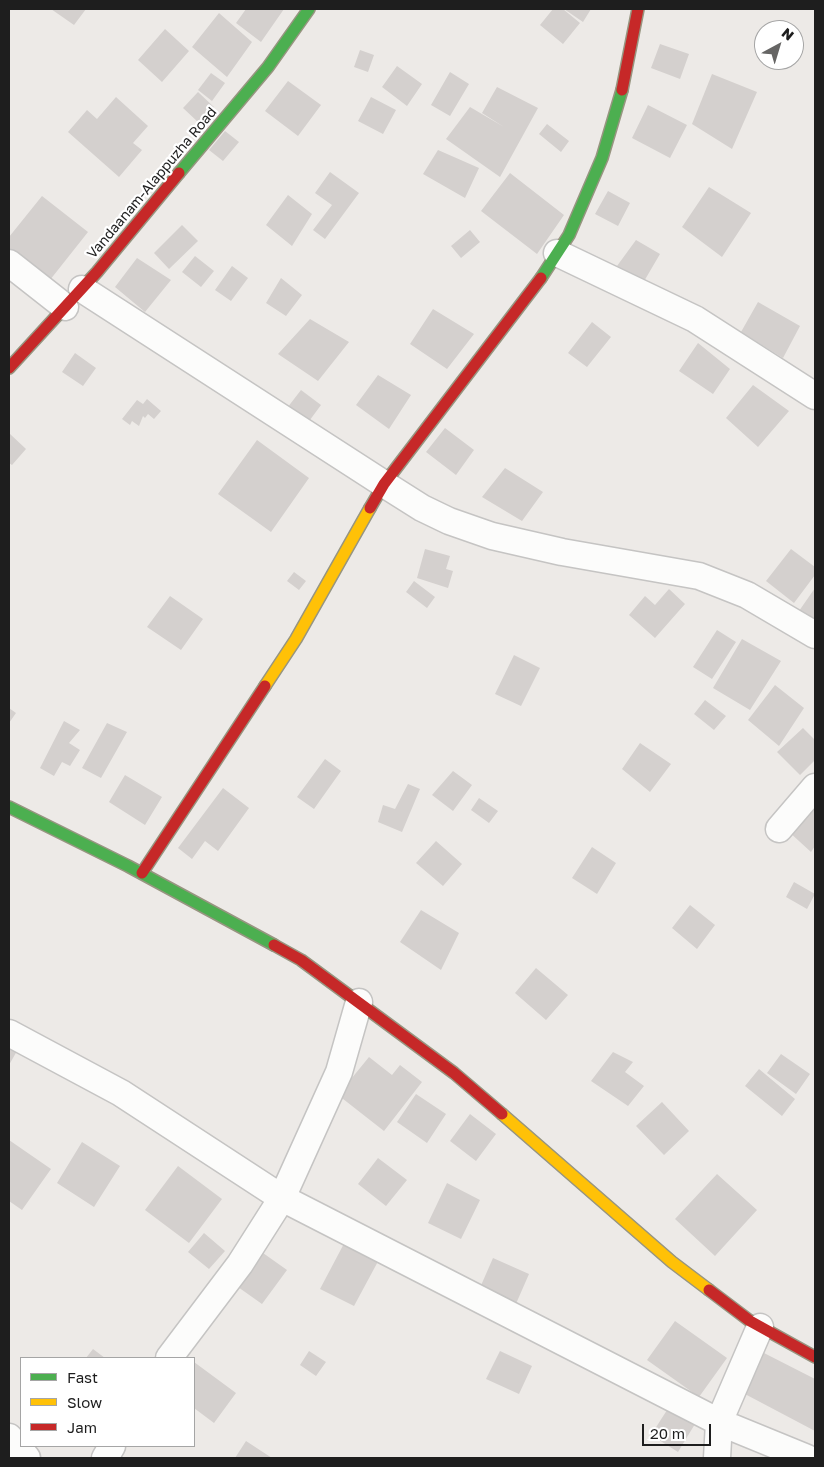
<!DOCTYPE html>
<style>
body{margin:0}
#map{position:relative;width:824px;height:1467px;overflow:hidden;background:#edeae7;font-family:"Golos Text",sans-serif}
canvas{display:block}
.frame{position:absolute;inset:0;border:10px solid #1e1e1e;pointer-events:none}
.legend{position:absolute;left:20px;top:1357px;width:175px;height:90px;box-sizing:border-box;background:#fff;border:1px solid #a5a5a5;margin:0;padding:6px 9px;list-style:none;font-size:15px;color:#1e1e1e}
.legend li{display:flex;align-items:center;gap:10px;height:25px}
.legend b{width:25px;border:1px solid #a5a5a5}
.north{position:absolute;left:754px;top:20px;width:50px;height:50px;box-sizing:border-box;background:#fff;border:1px solid #a5a5a5;border-radius:50%;rotate:39deg;font-size:14px;font-weight:700;line-height:20px;text-align:center;color:#1e1e1e}
.north::after{content:'';display:block;margin:auto;width:18px;height:22px;background:#666564;clip-path:polygon(50% 0,100% 100%,50% 72%,0 100%)}
.scale{position:absolute;left:642px;top:1424px;width:69px;height:22px;box-sizing:border-box;border:2px solid #1e1e1e;border-top:0;padding-left:6px;font-size:15px;line-height:18px;white-space:nowrap;color:#1e1e1e;-webkit-text-stroke:4px #fff;paint-order:stroke}
</style>
<div id="map">
<canvas width="824" height="1467"></canvas>
<div class="frame"></div>
<ul class="legend">
<li><b style="height:6px;background:#4caf50"></b>Fast</li>
<li><b style="height:6px;background:#ffc107"></b>Slow</li>
<li><b style="height:6px;background:#c62828"></b>Jam</li>
</ul>
<div class="north">N</div>
<div class="scale">20 m</div>
</div>
<script>
const context = document.querySelector('canvas').getContext('2d');
context.lineJoin = 'round';
function fillPath(path, color) { context.fillStyle = color; context.fill(path, 'evenodd'); }
const poly = rows => new Path2D(rows.map(r => 'M' + r).join(''));
function trace(path, color, width, dash) { context.strokeStyle = color; context.lineWidth = width; context.lineCap = dash ? 'butt' : 'round'; context.setLineDash(dash || []); context.stroke(path); }
function label(font, color, halo, rows, align = 'center') {
  context.font = font + ' "Golos Text",sans-serif'; context.lineWidth = 4.5; context.setLineDash([]); context.textBaseline = 'middle'; context.strokeStyle = halo; context.fillStyle = color; for (const [text, x, y, turn = 0] of rows) {
    context.save(); context.translate(x, y); context.rotate((+turn || 0) * Math.PI / 180); context.textAlign = isNaN(turn) ? turn : align; if (halo) context.strokeText(text, 0, 0); context.fillText(text, 0, 0); context.restore();
  }
}
fillPath(poly([
 [51,9,86,9,74,25],
 [246,9,284,9,261,42,236,23],
 [553,9,563,9,580,23,563,44,540,25],
 [564,9,591,9,583,22],
 [219,13,252,42,227,77,192,47],
 [165,29,189,51,162,82,138,60],
 [660,44,689,54,680,79,651,68],
 [360,50,374,55,368,72,354,67],
 [397,66,422,84,407,106,382,87],
 [450,72,469,84,450,116,431,105],
 [211,73,225,83,212,101,198,90],
 [712,74,757,92,732,149,692,124],
 [288,81,321,105,298,136,265,111],
 [497,87,538,108,500,177,446,139,470,107,504,127,482,113],
 [198,92,214,107,199,123,183,108],
 [116,97,148,126,133,143,142,150,119,177,68,132,87,110,97,119],
 [371,97,396,110,383,134,358,121],
 [648,105,687,125,670,158,632,138],
 [547,124,569,141,561,152,539,134],
 [225,131,239,142,223,161,209,150],
 [438,150,479,168,465,198,423,174],
 [330,172,359,193,325,239,313,230,332,205,315,193],
 [510,173,564,215,537,254,481,211],
 [709,187,751,213,722,257,682,227],
 [608,191,630,203,618,226,595,214],
 [288,195,312,214,292,246,266,225],
 [42,196,88,232,46,285,9,256,9,237],
 [182,225,198,241,169,269,154,253],
 [470,230,480,242,461,258,451,246],
 [636,240,660,254,643,283,617,266],
 [195,256,214,271,201,287,182,272],
 [137,258,171,280,145,312,115,287],
 [232,266,248,278,231,301,215,290],
 [281,278,302,295,286,316,266,303],
 [758,302,800,326,783,358,741,332],
 [433,309,474,334,447,369,410,344],
 [310,319,349,342,318,381,278,354],
 [592,322,611,337,587,367,568,353],
 [698,343,730,369,713,394,679,371],
 [75,353,96,368,83,386,62,372],
 [378,375,411,395,389,429,356,405],
 [753,385,789,411,758,447,726,418],
 [301,390,321,405,304,428,284,412],
 [147,399,161,411,154,419,148,414,145,418,143,416,139,426,132,421,130,425,122,419,137,400,143,404],
 [445,428,474,450,456,475,426,452],
 [9,433,26,449,12,465,9,463],
 [257,440,309,478,271,532,218,494],
 [505,468,543,492,522,521,482,497],
 [425,549,450,556,446,569,453,571,448,588,417,578],
 [791,549,815,567,815,575,794,603,766,581],
 [294,572,306,581,299,590,287,581],
 [414,581,435,597,427,608,406,592],
 [815,588,815,622,799,611],
 [669,589,685,604,655,638,629,615,645,596,655,605],
 [170,596,203,619,181,650,147,627],
 [717,630,736,642,712,679,693,667],
 [742,639,781,661,750,710,713,688],
 [514,655,540,668,521,706,495,694],
 [775,685,804,708,779,746,748,720],
 [705,700,726,716,714,730,694,714],
 [9,708,16,713,9,723],
 [64,721,80,730,69,743,80,750,70,766,62,762,54,776,40,768],
 [107,723,127,732,101,778,82,768],
 [803,728,815,740,815,760,800,775,777,752],
 [640,743,671,764,650,792,622,769],
 [325,759,341,771,314,809,297,797],
 [453,771,472,785,453,811,432,795],
 [125,775,162,797,145,825,109,802],
 [408,784,420,789,402,832,378,822,383,805,395,809],
 [223,788,249,808,218,851,205,841,192,859,178,848],
 [479,798,498,811,489,823,471,810],
 [815,806,815,846,811,852,788,831],
 [436,841,462,864,443,886,416,863],
 [592,847,616,863,597,894,572,878],
 [794,882,815,894,807,909,786,897],
 [690,905,715,925,697,949,672,928],
 [421,910,459,933,441,970,400,942],
 [536,968,568,995,546,1020,515,993],
 [9,1047,17,1051,9,1065],
 [613,1052,633,1062,625,1072,644,1086,628,1106,591,1081],
 [781,1054,810,1074,796,1094,767,1073],
 [369,1057,392,1075,400,1065,422,1082,384,1131,338,1095],
 [759,1069,795,1099,782,1116,745,1086],
 [416,1094,446,1114,427,1143,397,1122],
 [662,1102,689,1131,664,1155,636,1126],
 [470,1114,496,1134,476,1161,450,1141],
 [9,1140,51,1169,22,1210,9,1201],
 [82,1142,120,1166,94,1207,57,1183],
 [378,1158,407,1180,386,1206,358,1184],
 [178,1166,222,1199,189,1243,145,1210],
 [717,1174,757,1210,715,1256,675,1219],
 [447,1183,480,1200,461,1239,428,1223],
 [204,1233,225,1251,209,1269,188,1252],
 [348,1236,382,1254,354,1306,320,1289],
 [263,1253,287,1270,262,1304,238,1287],
 [493,1258,529,1274,515,1306,479,1290],
 [675,1321,727,1358,699,1397,647,1360],
 [93,1349,105,1358,86,1358],
 [309,1351,326,1362,316,1376,300,1365],
 [500,1351,532,1366,519,1394,486,1379],
 [764,1353,815,1379,815,1431,743,1393],
 [194,1362,236,1393,214,1423,194,1408],
 [669,1407,695,1424,678,1452,651,1435],
 [246,1441,272,1458,235,1458]
]), '#d4d0ce');
const street = poly([
 [557,253,695,319,815,396],
 [9,263,65,307],
 [82,289,384,484,422,508,449,521,492,536,562,552,699,576,747,595,815,635],
 [779,829,815,787],
 [9,1033,121,1093,282,1198,719,1422,807,1458],
 [169,1358,240,1264,282,1198,339,1072,359,1002],
 [9,1437,27,1458],
 [105,1458,112,1446],
 [717,1458,719,1422,760,1327]
]);
const fast = poly([
 [179,173,268,67,309,9],
 [541,278,569,235,602,158,622,90],
 [9,807,128,866,274,945]
]);
const slow = poly([
 [265,686,296,639,370,508],
 [502,1114,672,1262,709,1290]
]);
const jam = poly([
 [622,90,638,9],
 [9,368,97,272,179,173],
 [370,508,384,484,541,278],
 [142,873,265,686],
 [274,945,301,960,454,1073,502,1114],
 [709,1290,750,1321,815,1357]
]);
trace(street, '#c5c4c3', 29);
trace(fast, '#979580', 14);
trace(slow, '#979580', 14);
trace(jam, '#979580', 14);
trace(street, '#fcfcfb', 26);
trace(fast, '#4caf50', 11);
trace(slow, '#ffc107', 11);
trace(jam, '#c62828', 11);
label('14px', '#1e1e1e', '#fff', [
 ["Vandaanam-Alappuzha Road",152,183,-50]
]);
</script>
